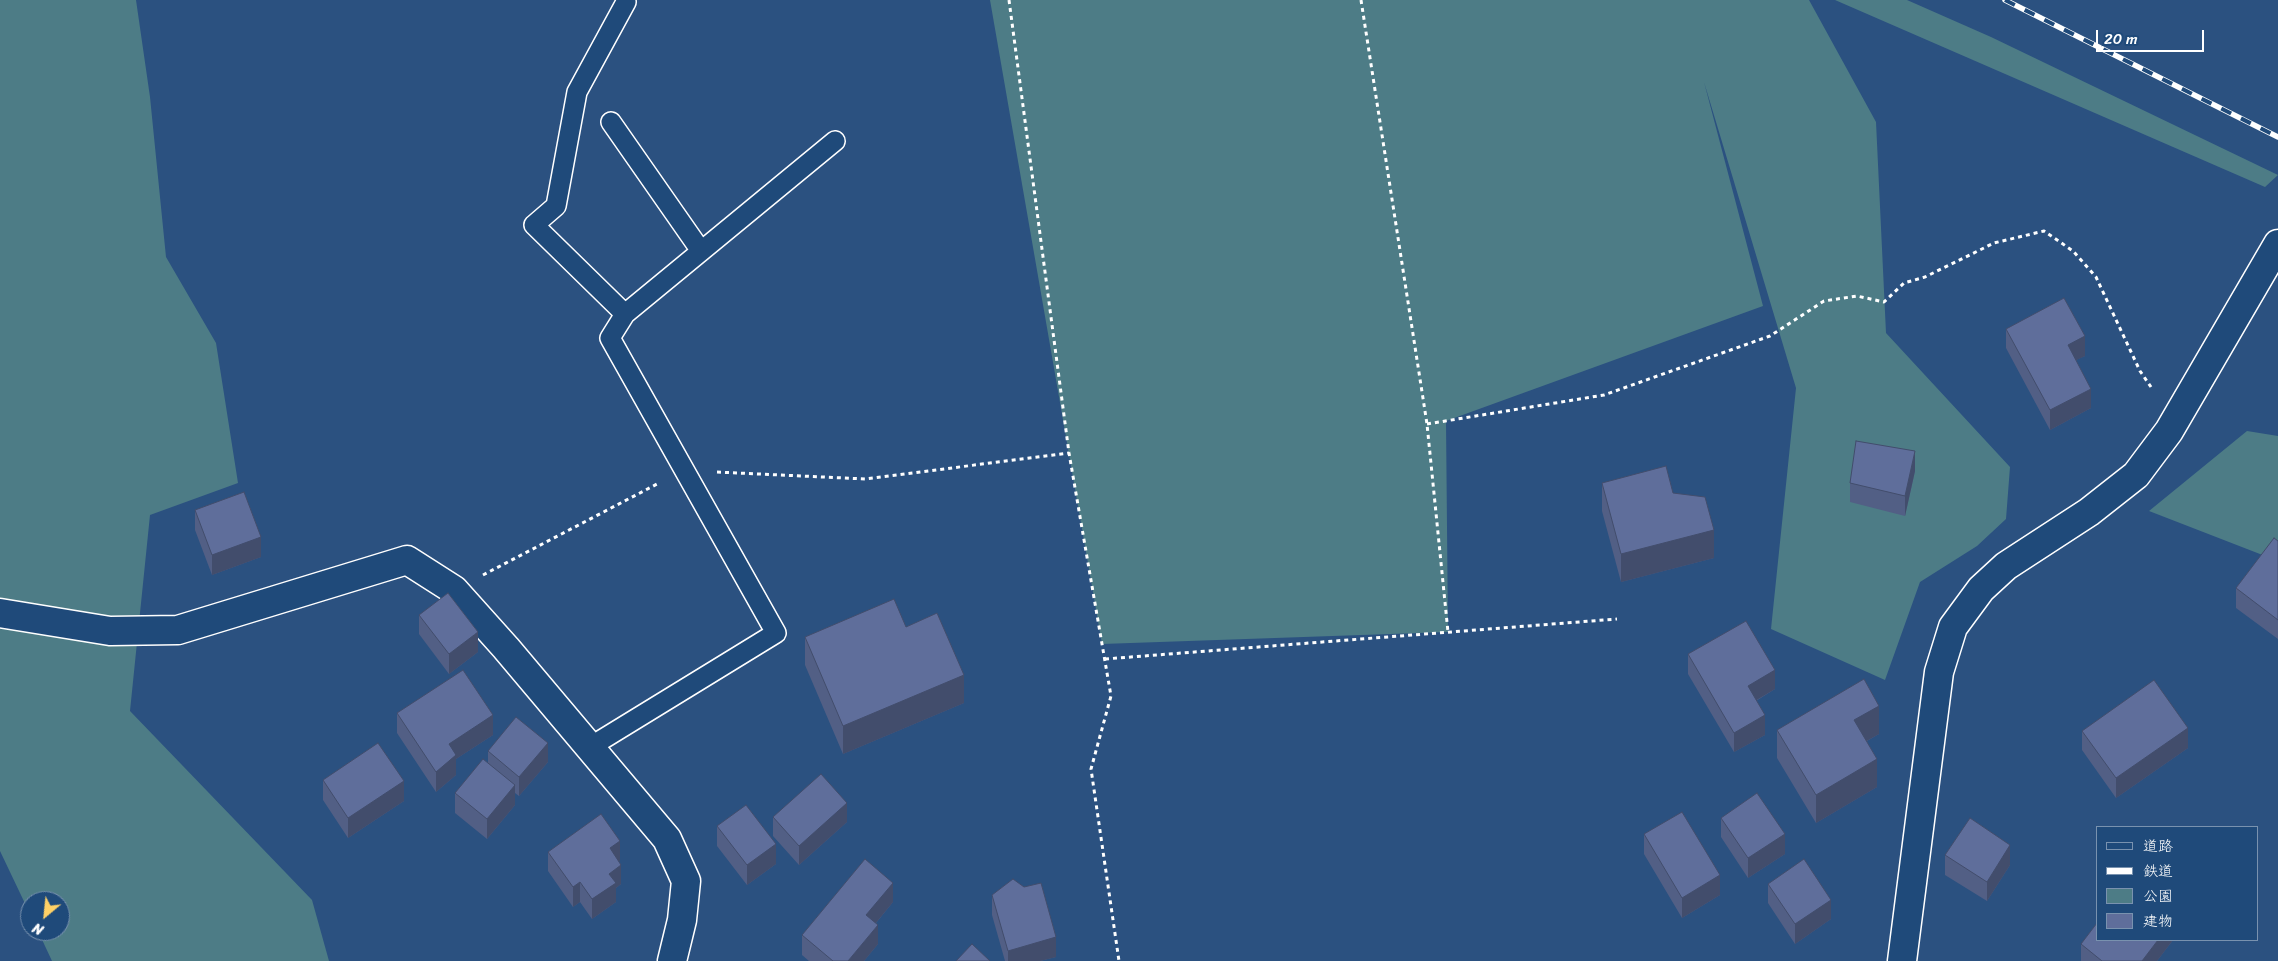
<!DOCTYPE html>
<meta charset="utf-8">
<style>
body{margin:0}
#map{position:relative;width:2278px;height:961px;overflow:hidden;background:#2b5180;font-family:Sriracha,"Klee One",sans-serif}
canvas{display:block}
.legend{position:absolute;left:2096px;top:826px;width:162px;height:115px;box-sizing:border-box;background:#1f4a7a;border:1px solid #7992af;margin:0;padding:6px 9px;list-style:none;font-size:15px;color:#fff}
.legend li{display:flex;align-items:center;gap:10px;height:25px}
.legend b{width:25px;border:1px solid #7992af}
.north{position:absolute;left:20px;top:891px;width:50px;height:50px;box-sizing:border-box;background:#1f4a7a;border:1px solid #7992af;border-radius:50%;rotate:208deg;font-size:14px;font-weight:700;line-height:20px;text-align:center;color:#fff}
.north::after{content:'';display:block;margin:auto;width:18px;height:22px;background:#ffd166;clip-path:polygon(50% 0,100% 100%,50% 72%,0 100%)}
.scale{position:absolute;left:2096px;top:30px;width:108px;height:22px;box-sizing:border-box;border:2px solid #fff;border-top:0;padding-left:6px;font-size:15px;line-height:18px;white-space:nowrap;color:#fff;-webkit-text-stroke:4px #1f4a7a;paint-order:stroke}
</style>
<div id="map">
<canvas width="2278" height="961"></canvas>
<ul class="legend">
<li><b style="height:6px;background:#1f4a7a"></b>道路</li>
<li><b style="height:6px;background:#fff"></b>鉄道</li>
<li><b style="height:14px;background:#4d7c86"></b>公園</li>
<li><b style="height:14px;background:#5f6e9b"></b>建物</li>
</ul>
<div class="north">N</div>
<div class="scale">20 m</div>
</div>
<script>
const context = document.querySelector('canvas').getContext('2d');
context.lineJoin = 'round';
function fillPath(path, color) { context.fillStyle = color; context.fill(path, 'evenodd'); }
const poly = rows => new Path2D(rows.map(r => 'M' + r).join(''));
function trace(path, color, width, dash) { context.strokeStyle = color; context.lineWidth = width; context.lineCap = dash ? 'butt' : 'round'; context.setLineDash(dash || []); context.stroke(path); }
fillPath(poly([
 [0,0,136,0,150,97,166,257,216,343,238,483,150,515,130,711,312,900,329,961,52,961,38,931,60,931,60,901,30,901,30,914,0,851],
 [990,0,1809,0,1876,122,1886,333,2010,467,2006,519,1977,546,1920,582,1885,680,1771,629,1796,388,1704,82,1763,306,1446,421,1448,632,1102,644],
 [1835,0,1907,0,1991,37,2278,175,2265,187],
 [2247,431,2278,436,2278,561,2149,511]
]), '#4d7c86');
const lane = poly([
 [611,122,701,251],
 [625,314,534,225,556,206,577,92,626,2],
 [590,747,776,633,610,338,625,314,835,141]
]);
const street = poly([
 [0,613,110,631,178,630,407,560,454,590,506,648,667,839,686,881,682,920,672,961]
]);
const secondary = poly([
 [1902,961,1939,672,1953,627,1981,589,2006,566,2089,512,2136,475,2169,431,2278,244]
]);
trace(lane, '#fff', 22);
trace(street, '#fff', 31);
trace(secondary, '#fff', 31);
trace(poly([
 [1009,0,1069,453,1111,696,1091,769,1119,961],
 [1361,0,1427,424,1448,632],
 [1427,424,1604,395,1770,336,1824,301,1857,296,1884,302,1904,283,1925,277,1994,243,2044,231,2073,251,2096,277,2140,371,2151,387],
 [717,472,865,479,1069,453],
 [483,575,659,483],
 [1105,659,1617,619]
]), '#fff', 3, [4, 4]);
trace(lane, '#1f4a7a', 19);
trace(street, '#1f4a7a', 28);
trace(secondary, '#1f4a7a', 28);
const rail = poly([
 [2005,0,2278,137]
]);
trace(rail, '#fff', 5.5);
trace(rail, '#1f4a7a', 4, [11]);
fillPath(poly([
 [2006,329,2085,356,2076,360,2091,408,2050,430,2006,348],
 [1915,471,1905,516,1850,502,1850,483],
 [1602,483,1673,493,1714,558,1621,582,1602,511],
 [195,510,261,557,212,575,195,530],
 [2278,541,2278,639,2236,608,2236,588],
 [419,615,478,652,449,674,419,634],
 [906,627,964,703,843,754,805,665,805,637],
 [1688,654,1775,689,1756,701,1765,735,1734,752,1688,674],
 [397,713,493,735,456,759,456,775,436,792,397,733],
 [1777,730,1879,734,1867,741,1877,787,1816,823,1777,758],
 [2082,731,2188,748,2116,798,2082,750],
 [488,751,548,762,519,796,515,793,515,805,487,839,455,813,455,793,488,763],
 [323,780,404,801,348,838,323,800],
 [773,817,847,822,799,865,773,836],
 [1721,818,1785,854,1748,878,1721,837],
 [717,826,776,864,747,885,717,846],
 [1644,834,1720,895,1682,918,1644,854],
 [548,852,620,861,619,861,621,884,616,888,616,902,592,919,580,902,573,907,548,871],
 [1945,855,2010,865,1987,901,1945,875],
 [1768,884,1831,919,1795,944,1768,903],
 [992,895,1056,957,1040,961,1005,961,992,915],
 [893,902,876,923,878,944,864,961,809,961,802,955,802,935],
 [2173,940,2157,961,2081,961,2081,944]
]), '#525f85');
fillPath(poly([
 [2085,336,2085,356,2068,364,2068,345],
 [2091,389,2091,408,2050,430,2050,410],
 [1915,451,1915,471,1905,516,1905,496],
 [1714,530,1714,558,1621,582,1621,554],
 [261,537,261,557,212,575,212,555],
 [478,632,478,652,449,674,449,654],
 [1775,670,1775,689,1748,705,1748,686],
 [964,675,964,703,843,754,843,726],
 [1879,706,1879,734,1854,748,1854,720],
 [493,715,493,735,456,759,456,775,436,792,436,772,449,744],
 [1765,715,1765,735,1734,752,1734,733],
 [2188,728,2188,748,2116,798,2116,778],
 [548,743,548,762,519,796,519,777],
 [1877,759,1877,787,1816,823,1816,795],
 [404,781,404,801,348,838,348,818],
 [515,785,515,805,487,839,487,819],
 [847,803,847,822,799,865,799,846],
 [1785,834,1785,854,1748,878,1748,858],
 [620,841,620,861,610,868,610,848],
 [776,844,776,864,747,885,747,865],
 [2010,845,2010,865,1987,901,1987,882],
 [621,865,621,884,616,888,616,902,592,919,592,899,609,874],
 [1720,875,1720,895,1682,918,1682,898],
 [580,882,580,902,573,907,573,887],
 [893,883,893,902,866,935,866,915],
 [1831,900,1831,919,1795,944,1795,924],
 [878,925,878,944,864,961,848,961],
 [1056,937,1056,957,1040,961,1008,961,1008,951],
 [2158,940,2173,940,2157,961,2142,961]
]), '#424d6c');
const building = poly([
 [2064,298,2085,336,2068,345,2091,389,2050,410,2006,329,2064,298],
 [1856,441,1915,451,1905,496,1850,483,1856,441],
 [1666,466,1673,493,1705,497,1714,530,1621,554,1602,483,1666,466],
 [244,492,261,537,212,555,195,510,244,492],
 [2274,538,2278,541,2278,620,2236,588,2274,538],
 [448,593,478,632,449,654,419,615,448,593],
 [894,599,906,627,937,613,964,675,843,726,805,637,894,599],
 [1746,621,1775,670,1748,686,1765,715,1734,733,1688,654,1746,621],
 [463,670,493,715,449,744,456,755,436,772,397,713,463,670],
 [1864,679,1879,706,1854,720,1877,759,1816,795,1777,730,1864,679],
 [2154,680,2188,728,2116,778,2082,731,2154,680],
 [516,717,548,743,519,777,488,751,516,717],
 [378,743,404,781,348,818,323,780,378,743],
 [483,759,515,785,487,819,455,793,483,759],
 [821,774,847,803,799,846,773,817,821,774],
 [1757,793,1785,834,1748,858,1721,818,1757,793],
 [746,805,776,844,747,865,717,826,746,805],
 [1682,812,1720,875,1682,898,1644,834,1682,812],
 [601,814,620,841,610,848,621,865,609,874,616,883,592,899,580,882,573,887,548,852,601,814],
 [1970,818,2010,845,1987,882,1945,855,1970,818],
 [865,859,893,883,866,915,878,925,848,961,833,961,802,935,865,859],
 [1804,859,1831,900,1795,924,1768,884,1804,859],
 [1013,879,1024,887,1041,883,1056,937,1008,951,992,895,1013,879],
 [2097,923,2097,940,2158,940,2142,961,2102,961,2081,944,2097,923],
 [972,944,990,961,956,961,972,944]
]);
fillPath(building, '#5f6e9b');
trace(building, '#424d6c', 1);
</script>
